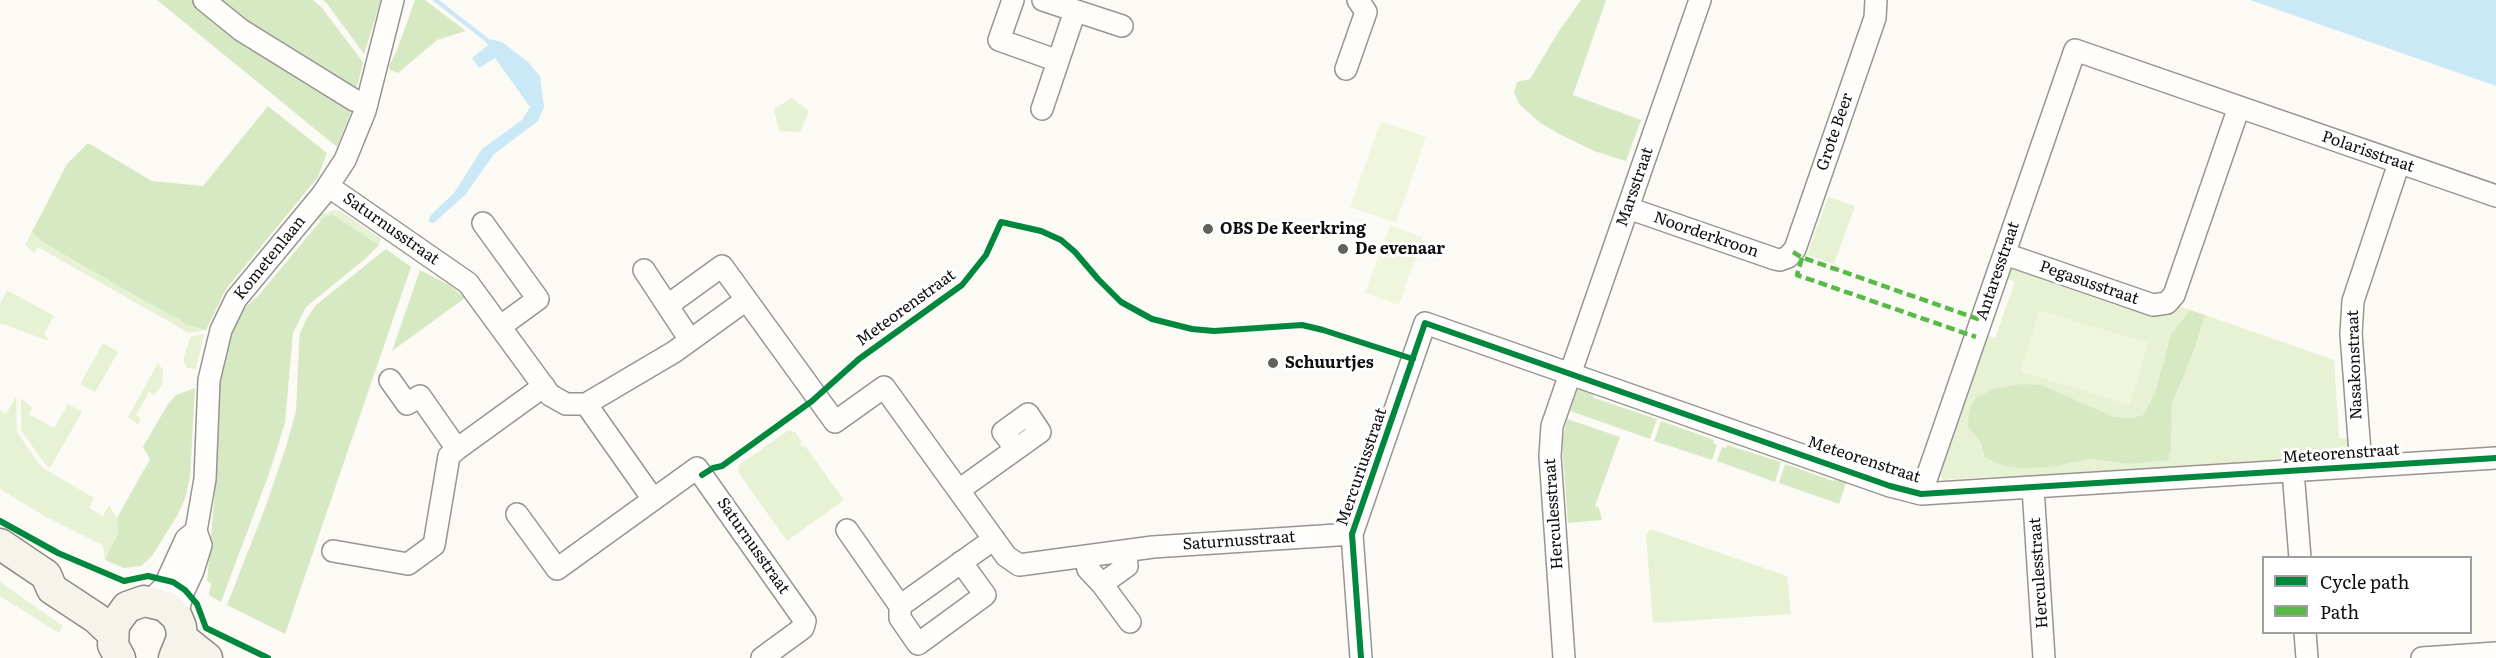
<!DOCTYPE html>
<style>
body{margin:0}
#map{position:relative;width:2496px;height:658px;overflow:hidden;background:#fcfaf4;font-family:Literata,serif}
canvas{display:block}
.legend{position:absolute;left:2262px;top:556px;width:210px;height:78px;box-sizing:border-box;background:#fff;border:2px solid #9f9f9f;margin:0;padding:8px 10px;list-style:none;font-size:18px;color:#0f0f0f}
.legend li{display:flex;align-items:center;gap:12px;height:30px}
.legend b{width:30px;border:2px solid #9f9f9f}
</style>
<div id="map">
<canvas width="2496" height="658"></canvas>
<ul class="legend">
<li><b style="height:8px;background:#00873e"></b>Cycle path</li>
<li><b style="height:8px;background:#58b947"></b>Path</li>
</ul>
</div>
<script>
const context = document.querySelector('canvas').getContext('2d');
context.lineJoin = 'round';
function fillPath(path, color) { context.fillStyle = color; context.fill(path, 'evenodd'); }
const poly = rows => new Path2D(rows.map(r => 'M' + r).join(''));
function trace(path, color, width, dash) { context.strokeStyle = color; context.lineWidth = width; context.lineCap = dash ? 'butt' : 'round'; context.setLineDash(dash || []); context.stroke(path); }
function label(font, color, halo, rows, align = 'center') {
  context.font = font + ' Literata,serif'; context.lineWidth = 6; context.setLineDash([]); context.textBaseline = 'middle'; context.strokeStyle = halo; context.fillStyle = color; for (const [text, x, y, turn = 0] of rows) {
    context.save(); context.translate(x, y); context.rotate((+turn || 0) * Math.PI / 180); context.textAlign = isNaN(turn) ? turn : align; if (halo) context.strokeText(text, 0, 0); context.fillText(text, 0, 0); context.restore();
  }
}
fillPath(poly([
 [792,98,809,111,800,132,779,131,774,109],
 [1828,197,1855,206,1834,264,1807,255],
 [333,210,341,211,381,239,379,245,332,214,320,221,315,217,321,211,325,214],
 [32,232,44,243,118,286,190,326,206,330,189,333,38,247,34,253,25,245],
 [2018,265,2038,271,2043,280,2121,307,2130,303,2176,305,2190,310,2171,334,2155,393,2143,415,2132,418,2114,417,2093,409,1970,408,1967,425,1980,441,1985,458,2004,466,2052,467,2091,459,2128,464,2171,450,2172,404,2195,348,2205,315,2334,360,2339,438,2351,438,2350,449,2340,458,2328,459,2327,455,2289,458,2289,461,1998,480,1997,477,1948,479,1946,483,1938,473,1946,455,1984,334,1995,338,2015,282,2003,277,2010,268],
 [7,290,54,316,44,333,49,341,0,323,0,304],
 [204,334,196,369,187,368,183,360,190,337],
 [103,343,118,352,95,392,80,384],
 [158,363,163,370,162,385,154,395,149,392,136,415,141,419,138,424,128,417],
 [16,397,17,432,37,461,43,468,94,498,89,508,103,516,109,505,117,518,118,533,105,560,103,545,46,517,0,489,0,410,6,414],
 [21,398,32,408,29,414,54,428,68,404,82,412,50,468,45,464,21,430],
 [789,430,795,432,802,442,800,444,803,447,805,446,844,500,787,541,738,472,739,465],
 [1650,529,1787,576,1791,614,1653,623,1646,536],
 [0,582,63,626,59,633,0,596]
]), '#e7f1d4');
fillPath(poly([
 [157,0,313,0,322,8,363,62,352,109,337,147],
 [323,0,381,0,364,54,328,5],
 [415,0,425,0,466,31,437,40,398,73,390,70,389,66,397,50],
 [1581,0,1606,0,1573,95,1641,120,1626,161,1594,151,1557,133,1539,122,1519,104,1514,92,1517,82,1530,79,1535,71,1557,34],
 [268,106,327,153,318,177,226,289,206,330,190,326,118,286,44,243,32,232,67,164,88,143,152,181,203,186],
 [332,214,379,245,365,259,306,307,293,333,285,423,269,474,221,602,209,595,211,583,207,581,215,491,220,368,230,334,240,312,258,296,323,218],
 [386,249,411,267,285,634,227,605,265,508,286,447,296,411,299,344,300,333,306,320,316,305],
 [420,270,451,286,465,298,392,351],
 [2190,310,2205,315,2195,348,2172,404,2171,450,2168,460,2128,464,2091,459,2052,467,2023,468,2004,466,1985,458,1980,441,1967,426,1970,408,1977,397,1994,389,2022,384,2041,385,2114,417,2132,418,2143,415,2155,393,2171,334],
 [195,388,190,477,185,499,177,516,152,556,141,566,124,568,105,560,118,533,117,518,150,459,143,447,168,404,176,395],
 [1586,389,1591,391,1594,398,1657,419,1650,439,1570,411,1577,390],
 [1567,419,1620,437,1595,506,1599,508,1602,520,1568,523,1562,443],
 [1661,421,1714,440,1713,443,1717,445,1712,460,1654,441],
 [1727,445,1781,462,1775,482,1717,461,1722,447,1726,448],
 [1785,464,1833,481,1839,477,1847,480,1839,504,1779,483]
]), '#d7e9c2');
fillPath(poly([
 [1381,121,1426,137,1396,223,1350,207],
 [1390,225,1423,237,1399,305,1365,293],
 [2039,310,2148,343,2130,405,2021,372]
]), '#f0f5de');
fillPath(poly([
 [432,0,439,0,489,39,502,42,528,62,540,76,544,107,538,121,494,154,465,195,435,222,430,223,429,220,431,215,454,193,482,149,522,120,530,107,495,58,479,68,472,58,488,45,486,42],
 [2250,0,2496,0,2496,86]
]), '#cae8f6');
const street = poly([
 [204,0,241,30,354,100,367,104],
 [1013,0,999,40,1058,61],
 [1043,0,1122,26],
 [1346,69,1366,12,1358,0],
 [1042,109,1075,11],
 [328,186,468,283,550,395,566,404,586,404,674,352,746,300],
 [1628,208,1775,259,1780,260,1788,257,1795,249,1875,18,1876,0],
 [483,223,538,299,501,326],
 [2005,254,2153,305,2167,303,2174,295,2239,107],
 [644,270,690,340],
 [668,305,722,266,835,422,884,387,1006,556,1019,565,1153,547,1352,534],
 [586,404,653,499],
 [457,449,544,386],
 [2361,466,2351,334,2353,301,2399,163],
 [2293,471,2300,558],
 [2033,488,2044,658],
 [959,490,1040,432,1028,414,1003,432,1016,449],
 [1921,494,2075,50,2496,196],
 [517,514,557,569,697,468,805,621,803,628,762,658],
 [847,530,900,606,900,618,918,644,985,595,961,562],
 [333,551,408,564,434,545,449,456,457,449,420,396,407,404,390,380],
 [1085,557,1088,569,1102,584,1130,622],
 [1102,584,1127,566,1126,551],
 [150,601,164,587,186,539,196,531],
 [900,606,994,539],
 [177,617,182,595,193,571,201,545,196,531,205,479,209,380,221,330,236,299,322,195,345,160,365,111,393,0],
 [2305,632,2307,658],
 [1361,658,1352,534,1425,323,1890,486,1921,494,2496,458],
 [1564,658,1550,456,1552,426,1700,0],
 [2422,658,2496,653]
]);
const secondary = poly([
 [0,544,46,575,52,589,96,618,112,633],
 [182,638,207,658],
 [120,658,113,645,114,625,127,607,144,601,165,606,177,617,181,627,182,638,174,658]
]);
trace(street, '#969592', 24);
trace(secondary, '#8c8b89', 33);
trace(street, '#fffefd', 21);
trace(secondary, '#f5f4eb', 30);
trace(poly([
 [1793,252,1801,257,1981,320],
 [1802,258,1797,275,1976,337]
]), '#58b947', 4.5, [9, 4.5]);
trace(poly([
 [702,475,713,468,722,466,812,401,859,359,962,285,986,255,1001,222,1041,231,1061,240,1075,252,1098,279,1121,302,1152,319,1192,329,1214,331,1302,325,1323,330,1413,359],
 [0,521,58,553,124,581,148,576,173,582,185,590,197,604,206,628,268,658],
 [1361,658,1352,534,1425,323,1890,486,1921,494,2496,458]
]), '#00873e', 6);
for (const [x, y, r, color] of [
 [1208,229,6,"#62615f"],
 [1343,249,6,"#62615f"],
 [1273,363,6,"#62615f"]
]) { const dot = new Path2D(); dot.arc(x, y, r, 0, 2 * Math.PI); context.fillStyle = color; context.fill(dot); trace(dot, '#fff', 2); }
label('16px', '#0f0f0f', '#fff', [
 ["Grote Beer",1835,132,-71],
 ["Polarisstraat",2368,152,19],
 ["Marsstraat",1635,187,-71],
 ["Saturnusstraat",391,229,35],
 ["Noorderkroon",1706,235,19],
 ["Kometenlaan",270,258,-51],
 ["Antaresstraat",1998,271,-71],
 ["Pegasusstraat",2089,283,19],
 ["Meteorenstraat",906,308,-36],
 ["Nasakonstraat",2355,365,-92],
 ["Meteorenstraat",2341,454,-4],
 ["Meteorenstraat",1864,460,18],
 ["Mercuriusstraat",1362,467,-71],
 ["Herculesstraat",1554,514,-94],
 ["Saturnusstraat",1239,541,-4],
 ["Saturnusstraat",753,546,55],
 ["Herculesstraat",2039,573,-94]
]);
label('bold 16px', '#0f0f0f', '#fff', [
 ["OBS De Keerkring",1220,229],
 ["De evenaar",1355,249],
 ["Schuurtjes",1285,363]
], 'left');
</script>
